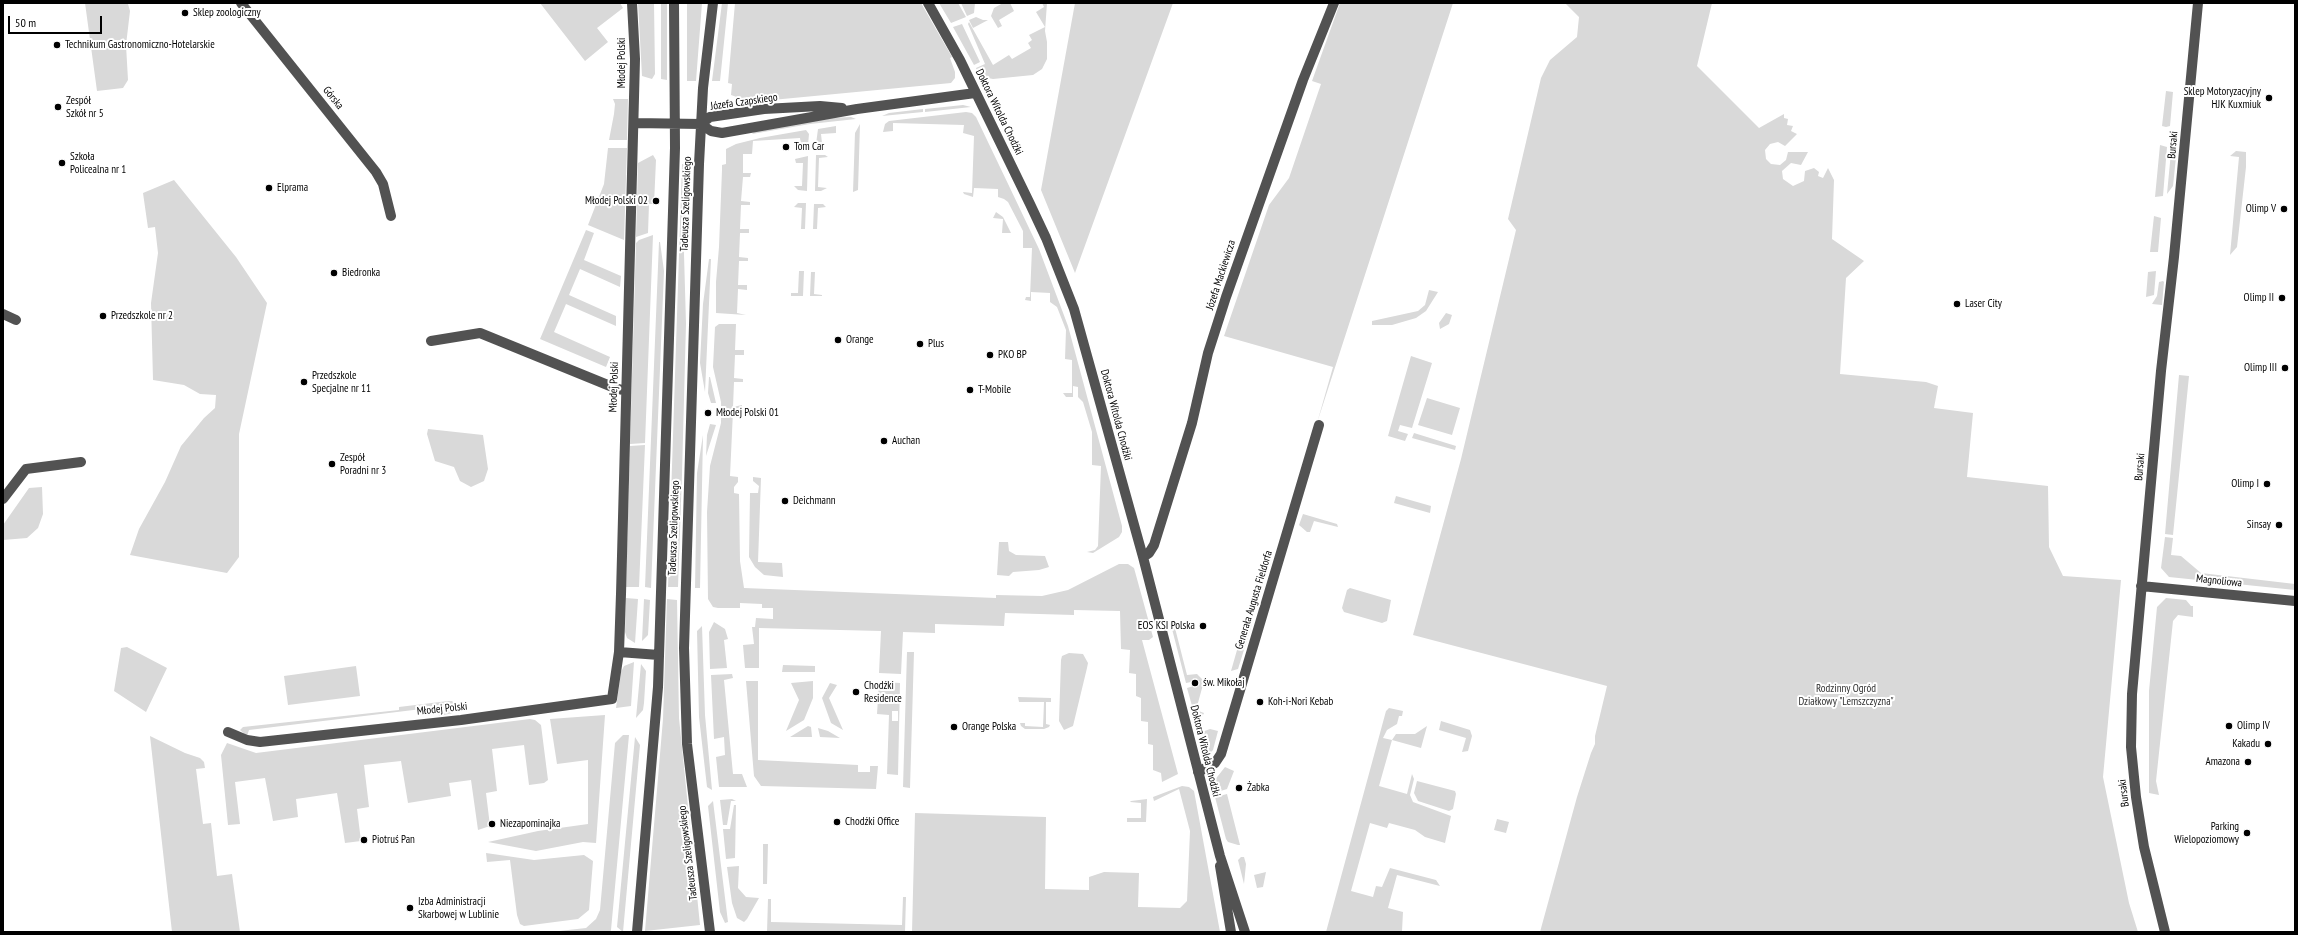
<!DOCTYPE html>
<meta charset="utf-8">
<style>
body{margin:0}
#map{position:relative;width:2298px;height:935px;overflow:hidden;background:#fff;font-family:"PT Sans Narrow",sans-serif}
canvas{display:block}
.frame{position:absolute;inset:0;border:4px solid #000;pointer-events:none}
.scale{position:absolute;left:8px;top:16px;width:94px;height:18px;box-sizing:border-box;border:2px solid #000;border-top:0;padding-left:5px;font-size:12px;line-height:14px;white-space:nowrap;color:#000;-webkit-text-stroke:3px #fff;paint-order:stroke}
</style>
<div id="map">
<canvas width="2298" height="935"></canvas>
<div class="frame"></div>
<div class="scale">50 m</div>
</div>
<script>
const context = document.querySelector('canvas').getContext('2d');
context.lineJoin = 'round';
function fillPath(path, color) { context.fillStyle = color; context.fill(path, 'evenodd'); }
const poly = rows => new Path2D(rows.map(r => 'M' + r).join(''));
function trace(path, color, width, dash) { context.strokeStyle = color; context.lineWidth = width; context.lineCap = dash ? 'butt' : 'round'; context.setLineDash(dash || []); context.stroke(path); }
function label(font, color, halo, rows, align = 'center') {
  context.font = font + ' "PT Sans Narrow",sans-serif'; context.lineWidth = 4; context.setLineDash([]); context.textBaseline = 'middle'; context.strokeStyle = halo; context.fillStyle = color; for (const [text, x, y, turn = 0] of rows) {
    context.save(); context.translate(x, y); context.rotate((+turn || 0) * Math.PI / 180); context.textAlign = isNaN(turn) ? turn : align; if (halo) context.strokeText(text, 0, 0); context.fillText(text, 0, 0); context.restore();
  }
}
fillPath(poly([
 [85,3,128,4,130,11,126,45,128,80,123,88,97,91],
 [540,3,620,3,623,8,597,28,608,42,585,61],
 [638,3,654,3,655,74,652,79,642,76],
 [661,3,667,3,667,80,661,79],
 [687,3,702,3,696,81,687,81],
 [722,3,728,3,720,81,712,81],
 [735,3,921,3,952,57,950,58,955,72,955,78,951,83,751,102,731,95,732,84,728,83],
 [939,3,958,3,966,17,951,23],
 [961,3,975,3,974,13,967,16],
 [1003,3,1010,3,1014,11,999,20,1002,26,998,28,991,16,994,8],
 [1042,3,1047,3,1045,31,1047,42,1047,59,1042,69,1033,75,993,79,983,77,978,73,976,68,985,64,968,24,969,22,993,65,1009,55,1012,59,1031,48,1028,43,1032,40,1029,35,1045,27,1036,12,1044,7],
 [1075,3,1173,3,1075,273,1041,190],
 [1340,3,1453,3,1317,423,1333,367,1224,336,1269,205,1289,178,1321,84,1312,81],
 [1565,3,1712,3,1697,66,1759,128,1784,114,1784,118,1788,119,1787,125,1793,126,1791,131,1797,134,1785,146,1778,142,1770,144,1765,150,1766,159,1771,164,1780,165,1786,160,1788,152,1808,152,1801,165,1791,163,1782,171,1783,179,1793,186,1804,181,1805,171,1814,168,1819,172,1818,176,1823,178,1828,168,1834,180,1832,239,1864,261,1846,278,1840,374,1926,382,1938,386,1934,408,1973,413,1967,477,2048,486,2049,547,2063,576,2121,580,2103,777,2129,903,2138,932,1540,932,1577,797,1591,753,1595,744,1595,736,1607,686,1413,635,1461,459,1516,230,1508,219,1541,78,1550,60,1577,37,1579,17],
 [976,17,983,20,988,20,973,28,969,20],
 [962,24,980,62,974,65,953,27],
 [2166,91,2173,92,2170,126,2166,127,2162,126],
 [613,99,628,99,627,140,609,140,614,114,615,104],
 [963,105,971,107,925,112,925,109],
 [923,109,923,112,882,116,889,113],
 [966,112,972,113,976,117,1010,188,1039,249,1068,326,1122,526,1122,532,1119,537,1093,553,1087,552,1095,550,1098,546,1101,466,1092,465,1092,432,1083,402,1078,397,1078,387,1073,386,1073,397,1066,397,1063,393,1072,393,1072,360,1065,359,1066,330,1057,307,1050,302,1050,293,1031,292,1031,301,1025,300,1026,297,1030,297,1032,248,1023,248,1023,231,1008,202,1004,199,998,197,998,189,974,188,973,197,964,194,963,192,972,193,974,136,963,133,964,125,893,123,893,131,883,132,885,124,889,121],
 [851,117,856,119,810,124,752,134,754,132,828,118],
 [860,124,858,190,853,192,855,133],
 [836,126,836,133,821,134,822,143,816,144,818,129],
 [806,130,809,134,808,145,801,146,800,138,753,141,752,154,743,154,743,173,751,173,750,177,743,177,741,201,750,202,750,205,741,205,740,229,749,229,749,233,740,233,739,257,748,258,748,261,739,261,738,285,747,285,747,290,738,289,737,313,746,315,716,313,716,282,719,247,722,170,722,165,726,164,726,149,736,144,760,138],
 [2160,145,2167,147,2163,196,2155,197],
 [608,148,627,148,624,240,588,225,604,184],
 [2236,151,2246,152,2246,167,2237,247,2230,255,2239,157,2230,156],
 [2171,152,2176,157,2173,186,2167,194],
 [653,155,656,160,654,204,649,204,648,233,636,237,638,163],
 [816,155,825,155,828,157,819,158,818,187,827,188,821,191,815,191],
 [808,156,807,191,798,190,794,186,802,186,803,163,796,163,795,159],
 [682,164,687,164,684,254,686,324,682,474,678,587,668,587],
 [174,180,236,257,267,303,239,434,239,557,227,573,130,555,139,529,165,482,181,446,204,418,215,408,216,395,200,394,184,385,153,380,151,303,158,253,155,227,148,228,143,193],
 [798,203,806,203,805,229,801,229,802,208,794,207],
 [814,204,823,204,826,207,818,208,817,229,813,229],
 [996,212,1003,217,1011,233,1002,233,1003,219,993,218],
 [2154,216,2161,218,2158,252,2150,252],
 [586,230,594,233,584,260,621,276,620,287,580,269,569,295,616,316,616,326,566,304,554,332,610,357,606,367,540,339],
 [653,235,645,443,630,444,636,243,639,240],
 [659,242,660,242,664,271,651,588,645,587],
 [709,259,711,259,705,392,700,363,703,304],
 [799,271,804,271,803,296,791,296,791,293,798,293],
 [2156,271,2154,295,2146,297,2148,272],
 [811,272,815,272,814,294,822,295,822,296,810,296],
 [2163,281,2164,282,2162,305,2152,304,2157,296,2159,282],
 [1429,290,1438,292,1426,311,1416,318,1392,325,1372,325,1372,321,1418,311,1425,305],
 [1446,313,1452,315,1449,324,1440,329,1439,323],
 [719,324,736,324,735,350,744,350,744,355,735,355,734,378,743,379,743,382,734,382,733,407,742,405,742,411,733,411,730,476,738,477,738,482,734,487,734,493,739,494,740,561,744,588,996,598,996,595,1042,596,1068,590,1119,564,1128,564,1134,568,1153,637,1149,640,1142,640,1178,774,1162,782,1161,773,1153,770,1153,745,1148,744,1148,722,1141,721,1141,698,1136,696,1136,674,1129,673,1130,650,1121,649,1120,611,1074,610,1074,615,1005,613,1004,626,935,624,935,633,903,632,901,674,879,673,881,631,759,628,759,668,745,668,743,645,754,644,752,627,755,627,756,618,773,619,773,608,762,608,762,604,740,603,740,608,718,608,713,607,708,599,707,512,710,466,721,423,721,402,713,367,715,327],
 [1411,356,1432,363,1412,428,1400,425,1398,431,1408,434,1405,441,1388,436],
 [2179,375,2189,376,2173,535,2165,534],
 [709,377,710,377,716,403,711,403,708,393],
 [1427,398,1460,408,1452,435,1418,425],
 [710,424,716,425,706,456,707,435],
 [428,429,483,435,488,469,484,481,471,487,460,481,454,467,435,461,427,434],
 [1414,433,1456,446,1455,450,1412,438],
 [703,435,700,588,695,588,697,473],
 [645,445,639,587,626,587,630,446],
 [753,477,761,478,758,562,782,563,783,577,764,575,755,567,749,557,750,493,758,493,759,486,753,481],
 [42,487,43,514,38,528,27,538,3,540,3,525,29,488],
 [1396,496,1431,506,1430,513,1394,503],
 [1303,514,1337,524,1338,527,1314,521,1310,532,1307,532,1299,525],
 [2165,537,2173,538,2171,555,2181,556,2201,573,2295,584,2295,590,2169,577,2161,568],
 [999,542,1008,542,1009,551,1016,555,1045,556,1049,567,1039,570,1013,572,1009,576,997,575],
 [1350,588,1391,600,1387,621,1382,623,1344,612,1342,608,1347,590],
 [626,598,638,599,635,643,627,638,625,632],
 [2166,598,2186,600,2191,606,2193,606,2193,617,2178,615,2173,621,2156,781,2159,795,2149,793,2149,691,2157,607],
 [644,599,650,600,648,635,642,641],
 [667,599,677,600,679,718,700,925,645,931,663,719],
 [714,622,725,629,728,639,724,640,727,668,710,669,709,632],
 [1245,622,1252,624,1238,669,1231,671],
 [702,626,705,715,712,790,707,787,699,717,697,631],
 [1175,628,1187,675,1197,674,1204,681,1196,710,1204,713,1202,717,1196,720,1187,688,1197,685,1196,681,1186,683,1172,629],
 [127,647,167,668,146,712,114,691,121,648],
 [907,652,914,652,910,788,903,787],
 [1069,653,1083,654,1088,663,1087,668,1073,726,1064,730,1059,721,1061,660,1062,656],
 [634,662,631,706,616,708,621,672,624,666],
 [641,664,646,671,644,703,643,710,636,718],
 [783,665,815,666,815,672,782,672],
 [356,666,360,696,288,705,284,676],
 [732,674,733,678,724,680,733,774,742,774,747,787,719,787,716,757,725,755,724,737,714,739,711,675],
 [746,681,758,681,758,760,858,765,858,772,870,772,870,766,878,766,876,789,761,786,754,776],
 [813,681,813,698,804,720,786,731,799,700,791,683],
 [879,682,900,683,898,775,887,774,889,715,877,714],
 [892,711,898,711,898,721,892,721],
 [830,683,837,685,829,698,843,730,831,723,822,698],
 [1018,697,1051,698,1051,702,1046,702,1046,724,1050,725,1049,727,1044,729,1025,729,1021,726,1020,723,1025,723,1025,726,1043,727,1044,702,1019,702],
 [448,701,452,701,454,703,453,713,439,716,438,707,249,730,247,736,240,730,243,727,399,710,399,707],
 [1389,708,1403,711,1402,716,1399,716,1397,724,1387,730,1383,738,1392,740,1396,734,1415,734,1427,726,1421,748,1392,740,1379,786,1407,794,1412,774,1414,779,1410,795,1413,802,1451,816,1445,843,1425,837,1415,830,1389,823,1387,828,1370,823,1351,891,1373,897,1376,886,1382,887,1390,868,1436,880,1440,886,1397,875,1388,908,1403,912,1402,931,1412,932,1326,932,1386,711],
 [605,715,596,843,583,842,536,851,488,842,538,831,588,824,588,760,557,764,550,719],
 [530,719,535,720,541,725,548,780,544,783,529,785,524,745,492,749,497,791,486,793,490,826,478,830,471,780,449,783,451,796,408,803,401,761,364,765,369,807,357,809,361,841,345,843,337,793,296,799,298,817,273,821,265,778,235,782,240,824,228,825,221,755,227,743,256,753],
 [1441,721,1470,730,1472,736,1468,751,1462,752,1466,738,1439,730],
 [1199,723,1202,732,1210,729,1218,731,1213,750,1210,753,1204,751,1196,724],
 [808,726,811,727,812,737,790,737],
 [818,728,828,731,840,738,820,737],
 [623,735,629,735,611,930,610,932,559,931,586,928,596,919,600,910,615,743],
 [150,736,185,753,200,758,204,762,205,768,196,769,203,824,211,823,217,876,232,874,240,932,172,932],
 [635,737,640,745,623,932,617,927],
 [1225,767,1234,771,1227,789,1214,793,1214,781],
 [1417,781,1455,791,1456,794,1453,809,1449,811,1418,801,1414,793],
 [1182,786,1189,787,1194,791,1220,932,912,932,915,813,1046,817,1045,889,1089,890,1089,877,1104,872,1139,873,1138,907,1180,908,1187,901,1190,831,1179,789,1154,801,1153,797],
 [1227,794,1240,845,1238,845,1228,842,1226,839,1215,797],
 [732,799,736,801,731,801,727,825,723,825,720,800],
 [1147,799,1146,822,1127,822,1127,818,1141,818,1141,803,1130,802,1131,801],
 [713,801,728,922,725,923,720,912,708,806],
 [734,805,736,805,735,858,726,859,723,829,730,829],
 [1497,819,1509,822,1506,833,1494,830],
 [763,844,768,844,767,884,763,884],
 [486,853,534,860,584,855,593,861,589,910,578,919,524,926,520,924,517,915,510,860,487,862],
 [1241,857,1244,857,1246,864,1244,884,1238,860],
 [739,866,738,888,746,897,759,898,747,919,744,922,737,918,732,903,727,867],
 [1266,872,1263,887,1257,888,1254,875],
 [903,897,906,897,905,932,767,932,768,899,771,899,771,922,902,925]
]), '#d9d9d9');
trace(poly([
 [241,3,376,172,383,184,391,216],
 [928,3,960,60,1030,204,1046,238,1074,309,1143,557,1220,856,1245,932],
 [634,123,701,124],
 [701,124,711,131,722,133,857,109,975,93],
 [701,124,710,117,764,109,820,106,842,108],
 [3,314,16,320],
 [431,341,480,333,615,388,626,391],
 [3,499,26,469,81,462],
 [1143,557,1149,553,1154,545,1192,423,1208,353,1226,297,1303,80,1334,3],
 [2141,586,2295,601],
 [619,652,659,655],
 [228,732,247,740,260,742,461,720,612,699,619,652,621,594,635,59,632,3],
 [1198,772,1215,763,1221,754,1319,425],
 [1220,866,1231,932],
 [637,932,658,687,675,148,674,3],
 [710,932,687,744,684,648,699,164,703,88,713,3],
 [2165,932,2144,847,2136,797,2131,747,2132,694,2161,371,2174,257,2198,3]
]), '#525252', 10);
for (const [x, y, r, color] of [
 [185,13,4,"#000"],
 [57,45,4,"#000"],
 [2269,98,4,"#000"],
 [58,107,4,"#000"],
 [786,147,4,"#000"],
 [62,163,4,"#000"],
 [269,188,4,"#000"],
 [656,201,4,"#000"],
 [2284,209,4,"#000"],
 [334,273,4,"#000"],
 [2282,298,4,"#000"],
 [1957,304,4,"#000"],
 [103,316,4,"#000"],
 [838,340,4,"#000"],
 [920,344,4,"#000"],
 [990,355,4,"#000"],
 [2285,368,4,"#000"],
 [304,382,4,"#000"],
 [970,390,4,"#000"],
 [708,413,4,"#000"],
 [884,441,4,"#000"],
 [332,464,4,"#000"],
 [2267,484,4,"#000"],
 [785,501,4,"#000"],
 [2279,525,4,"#000"],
 [1203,626,4,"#000"],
 [1195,683,4,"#000"],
 [856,692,4,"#000"],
 [1260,702,4,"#000"],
 [2229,726,4,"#000"],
 [954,727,4,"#000"],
 [2268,744,4,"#000"],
 [2248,762,4,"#000"],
 [1239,788,4,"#000"],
 [837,822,4,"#000"],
 [492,824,4,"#000"],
 [2247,833,4,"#000"],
 [364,840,4,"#000"],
 [410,908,4,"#000"]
]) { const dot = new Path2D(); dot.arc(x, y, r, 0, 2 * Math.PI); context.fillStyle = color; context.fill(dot); trace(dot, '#fff', 1.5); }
label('11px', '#000', '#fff', [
 ["Sklep zoologiczny",193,13],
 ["Technikum Gastronomiczno-Hotelarskie",65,45],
 ["Sklep Motoryzacyjny",2261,92,"right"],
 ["HJK Kuxmiuk",2261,105,"right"],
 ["Zespół",66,101],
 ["Szkół nr 5",66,114],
 ["Tom Car",794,147],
 ["Szkoła",70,157],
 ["Policealna nr 1",70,170],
 ["Elprama",277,188],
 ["Młodej Polski 02",648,201,"right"],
 ["Olimp V",2276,209,"right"],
 ["Biedronka",342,273],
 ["Olimp II",2274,298,"right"],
 ["Laser City",1965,304],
 ["Przedszkole nr 2",111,316],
 ["Orange",846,340],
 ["Plus",928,344],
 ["PKO BP",998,355],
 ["Olimp III",2277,368,"right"],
 ["Przedszkole",312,376],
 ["Specjalne nr 11",312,389],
 ["T-Mobile",978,390],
 ["Młodej Polski 01",716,413],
 ["Auchan",892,441],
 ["Zespół",340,458],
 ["Poradni nr 3",340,471],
 ["Olimp I",2259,484,"right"],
 ["Deichmann",793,501],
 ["Sinsay",2271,525,"right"],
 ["EOS KSI Polska",1195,626,"right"],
 ["św. Mikołaj",1203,683],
 ["Chodźki",864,686],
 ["Residence",864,699],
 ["Koh-i-Nori Kebab",1268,702],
 ["Olimp IV",2237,726],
 ["Orange Polska",962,727],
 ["Kakadu",2260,744,"right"],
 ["Amazona",2240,762,"right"],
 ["Żabka",1247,788],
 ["Chodźki Office",845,822],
 ["Niezapominajka",500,824],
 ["Parking",2239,827,"right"],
 ["Wielopoziomowy",2239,840,"right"],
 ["Piotruś Pan",372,840],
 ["Izba Administracji",418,902],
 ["Skarbowej w Lublinie",418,915]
], 'left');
label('11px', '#000', '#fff', [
 ["Młodej Polski",622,63,-90],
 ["Górska",333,98,51],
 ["Józefa Czapskiego",744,102,-8],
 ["Doktora Witolda Chodźki",999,112,64],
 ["Bursaki",2173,145,-85],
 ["Tadeusza Szeligowskiego",686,204,-88],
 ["Józefa Mackiewicza",1221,275,-72],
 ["Młodej Polski",614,387,-88],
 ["Doktora Witolda Chodźki",1116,415,75],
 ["Bursaki",2140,467,-85],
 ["Tadeusza Szeligowskiego",674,528,-88],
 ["Magnoliowa",2219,581,6],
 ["Generała Augusta Fieldorfa",1254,600,-73],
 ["Młodej Polski",442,709,-6],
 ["Doktora Witolda Chodźki",1205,751,76],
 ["Bursaki",2124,793,-97],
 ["Tadeusza Szeligowskiego",688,853,-97]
]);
label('11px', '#303030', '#fff', [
 ["Rodzinny Ogród",1846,689],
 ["Działkowy \"Lemszczyzna\"",1846,702]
]);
</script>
